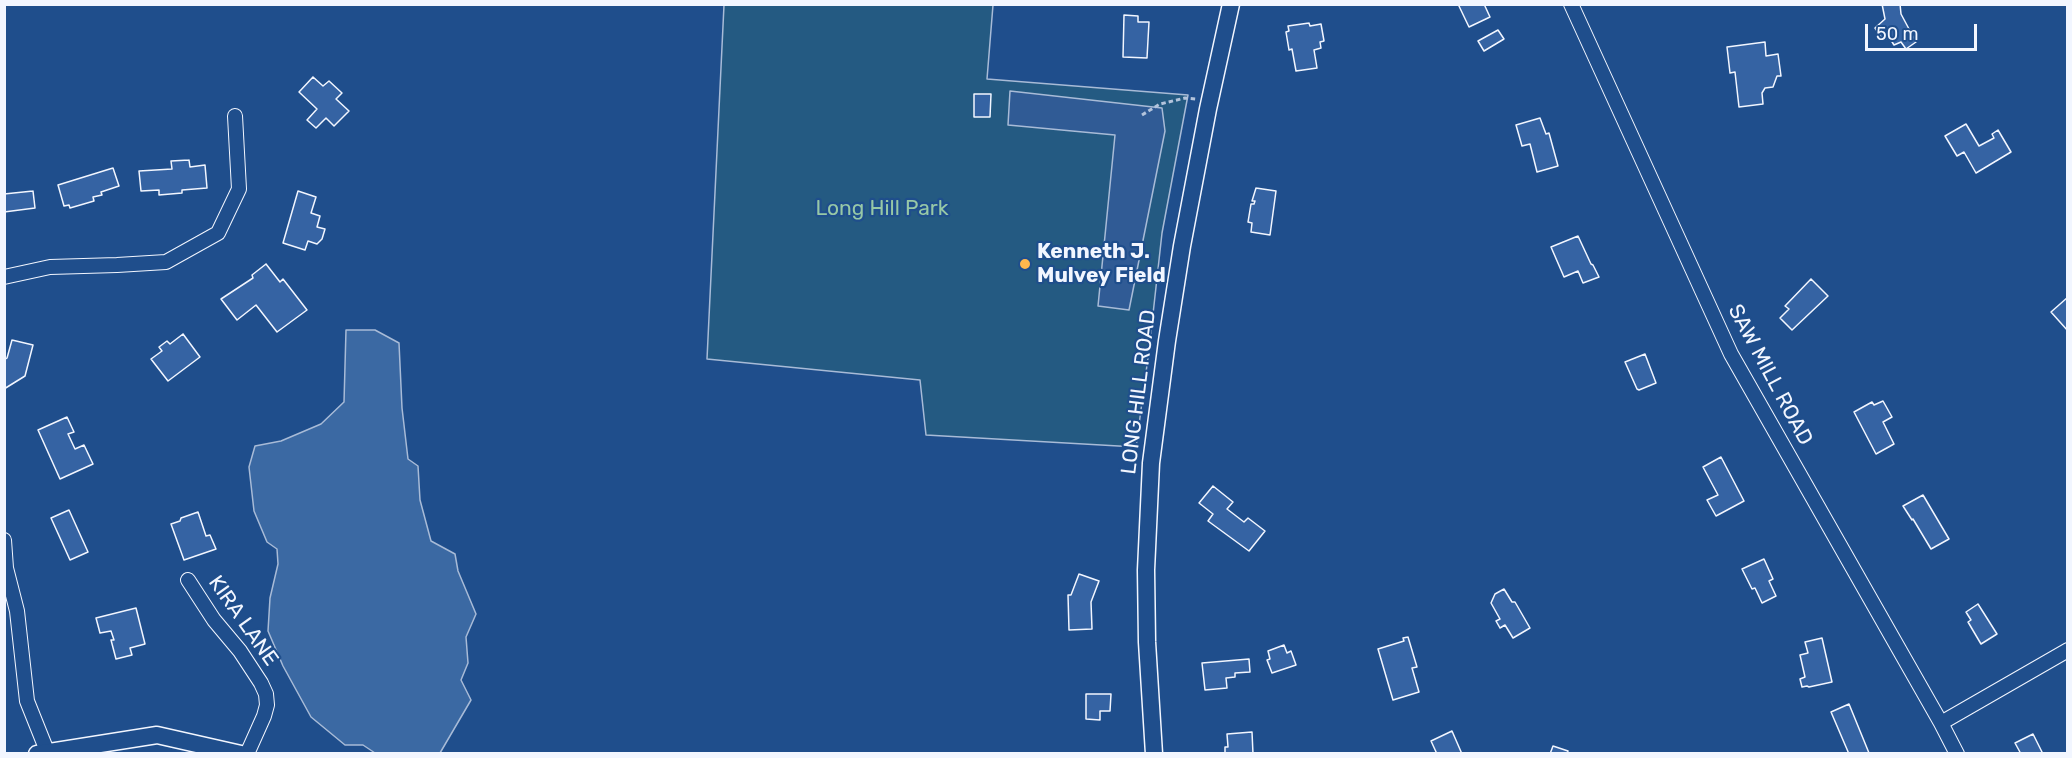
<!DOCTYPE html>
<style>
body{margin:0}
#map{position:relative;width:2072px;height:758px;overflow:hidden;background:#1f4e8c;font-family:Rubik,sans-serif}
canvas{display:block}
.frame{position:absolute;inset:0;border:6px solid #f2f6ff;pointer-events:none}
.scale{position:absolute;left:1865px;top:24px;width:112px;height:27px;box-sizing:border-box;border:3px solid #f2f6ff;border-top:0;padding-left:8px;font-size:18px;line-height:21px;white-space:nowrap;color:#f2f6ff;-webkit-text-stroke:4px #1f4e8c;paint-order:stroke}
</style>
<div id="map">
<canvas width="2072" height="758"></canvas>
<div class="frame"></div>
<div class="scale">50 m</div>
</div>
<script>
const context = document.querySelector('canvas').getContext('2d');
context.lineJoin = 'round';
function fillPath(path, color) { context.fillStyle = color; context.fill(path, 'evenodd'); }
const poly = rows => new Path2D(rows.map(r => 'M' + r).join(''));
function trace(path, color, width, dash) { context.strokeStyle = color; context.lineWidth = width; context.lineCap = dash ? 'butt' : 'round'; context.setLineDash(dash || []); context.stroke(path); }
function label(font, color, halo, rows, align = 'center') {
  context.font = font + ' Rubik,sans-serif'; context.lineWidth = 4.5; context.setLineDash([]); context.textBaseline = 'middle'; context.strokeStyle = halo; context.fillStyle = color; for (const [text, x, y, turn = 0] of rows) {
    context.save(); context.translate(x, y); context.rotate((+turn || 0) * Math.PI / 180); context.textAlign = isNaN(turn) ? turn : align; if (halo) context.strokeText(text, 0, 0); context.fillText(text, 0, 0); context.restore();
  }
}
const green = poly([
 [724,5,993,5,987,79,1188,95,1162,233,1149,350,1136,447,926,435,920,380,707,359,724,5]
]);
fillPath(green, '#245a82');
trace(green, '#a8bbd7', 1.5);
const parking = poly([
 [1010,91,1162,108,1165,131,1129,310,1098,306,1115,135,1008,125,1010,91]
]);
fillPath(parking, '#305b95');
trace(parking, '#a8bbd7', 1.5);
const water = poly([
 [346,330,375,330,399,343,402,408,408,459,418,466,420,500,431,541,455,554,458,571,476,614,466,637,468,663,461,680,471,700,440,753,375,753,363,745,345,745,311,717,283,666,268,631,270,598,278,564,277,549,267,542,254,511,249,467,255,446,281,441,321,424,344,402,346,330]
]);
fillPath(water, '#3b69a3');
trace(water, '#a8bbd7', 1.5);
const building = poly([
 [1458,4,1484,4,1490,17,1469,27,1458,4],
 [1882,4,1900,4,1901,14,1916,42,1906,49,1901,42,1894,45,1889,37,1883,40,1875,28,1885,19,1882,4],
 [1124,15,1138,16,1138,22,1149,22,1147,58,1123,57,1124,15],
 [1309,23,1310,26,1321,24,1324,41,1320,42,1321,48,1314,50,1317,68,1296,71,1292,49,1289,50,1286,32,1289,31,1288,26,1309,23],
 [1498,30,1504,39,1484,51,1478,41,1498,30],
 [1765,42,1766,56,1778,54,1781,76,1777,76,1773,87,1765,88,1762,93,1763,104,1739,107,1735,72,1730,73,1727,47,1765,42],
 [313,77,323,86,329,81,342,93,336,99,349,111,334,126,326,118,316,128,307,120,317,109,299,92,313,77],
 [974,94,991,94,990,117,974,117,974,94],
 [1540,118,1546,134,1549,133,1558,166,1537,172,1530,144,1522,146,1516,125,1540,118],
 [1966,124,1979,146,1994,138,1992,134,1998,130,2011,152,1976,173,1964,152,1957,156,1945,136,1966,124],
 [189,160,190,167,205,165,207,188,182,190,182,193,159,195,159,190,141,191,139,171,172,169,171,161,189,160],
 [113,168,119,186,101,192,102,195,93,197,94,201,70,208,69,205,64,206,58,185,113,168],
 [1256,188,1276,191,1270,235,1251,232,1252,223,1248,222,1251,204,1254,204,1255,201,1252,201,1256,188],
 [33,191,35,208,4,212,4,194,33,191],
 [298,191,316,197,311,213,320,216,317,227,325,229,322,239,317,244,308,241,305,250,283,243,298,191],
 [1578,236,1591,264,1593,265,1599,277,1583,283,1578,271,1564,277,1551,247,1578,236],
 [266,264,280,282,283,279,307,310,277,332,256,305,237,320,221,299,253,278,252,275,266,264],
 [1811,279,1828,296,1792,330,1780,318,1789,309,1785,306,1811,279],
 [2068,297,2068,331,2051,312,2068,297],
 [183,334,200,357,168,381,151,359,162,351,159,347,167,341,170,344,183,334],
 [12,340,33,345,25,376,4,389,4,360,7,358,12,340],
 [1645,354,1656,383,1639,390,1637,389,1625,362,1645,354],
 [1883,401,1892,417,1883,422,1894,444,1876,454,1854,412,1872,402,1874,405,1883,401],
 [67,417,74,432,68,434,75,449,84,445,93,464,60,479,38,430,67,417],
 [1721,457,1744,501,1716,516,1707,500,1718,495,1703,467,1721,457],
 [1213,486,1233,502,1227,509,1244,522,1248,518,1265,531,1249,551,1208,521,1213,514,1199,503,1213,486],
 [1923,495,1949,539,1931,549,1913,519,1912,520,1903,506,1923,495],
 [69,510,88,552,70,560,51,518,69,510],
 [198,512,206,536,210,535,216,549,184,560,171,524,180,521,181,518,198,512],
 [1764,559,1773,579,1769,581,1776,596,1762,603,1755,588,1752,589,1742,569,1764,559],
 [1079,574,1099,581,1091,602,1092,629,1069,630,1068,595,1071,595,1079,574],
 [1504,589,1512,602,1515,602,1530,628,1513,638,1505,625,1500,628,1496,621,1500,619,1491,603,1495,594,1504,589],
 [1978,604,1997,634,1981,644,1968,622,1971,620,1966,612,1978,604],
 [136,608,145,644,130,648,132,655,116,659,111,640,114,640,111,631,100,633,96,618,136,608],
 [1408,637,1417,667,1412,668,1419,692,1393,700,1378,649,1404,641,1403,638,1408,637],
 [1822,638,1832,682,1809,687,1807,686,1802,687,1800,679,1805,677,1800,655,1808,653,1805,642,1822,638],
 [1284,645,1287,653,1291,651,1296,665,1272,673,1267,660,1270,659,1268,651,1284,645],
 [1249,659,1250,672,1235,673,1235,677,1226,678,1227,688,1205,690,1202,663,1249,659],
 [1086,694,1111,694,1110,711,1100,711,1100,720,1086,719,1086,694],
 [1849,704,1869,753,1867,754,1849,754,1831,712,1849,704],
 [1452,731,1462,754,1437,754,1431,741,1452,731],
 [1252,732,1253,754,1225,754,1225,747,1228,747,1227,734,1252,732],
 [2033,734,2043,754,2021,754,2015,743,2033,734],
 [1553,746,1568,751,1567,754,1550,754,1553,746]
]);
fillPath(building, '#3563a3');
trace(building, '#f2f6ff', 1.5);
const minor = poly([
 [1571,4,1731,354,1941,723,1957,754],
 [4,277,50,267,117,265,166,262,218,233,239,189,235,116],
 [4,540,6,568,17,611,27,701,47,751],
 [188,580,214,620,240,651,261,683,266,694,267,705,264,716,247,754],
 [1941,723,2068,650]
]);
const tertiary = poly([
 [37,754,157,735,241,754],
 [1154,754,1147,642,1146,570,1151,463,1167,341,1182,246,1208,109,1231,4]
]);
trace(minor, '#f2f6ff', 16);
trace(tertiary, '#f2f6ff', 19);
trace(poly([
 [1142,115,1160,104,1185,98,1196,99]
]), '#b3c4dc', 3, [4.5, 3]);
trace(minor, '#1f4e8c', 14);
trace(tertiary, '#1f4e8c', 16);
for (const [x, y, r, color] of [
 [1025,264,6,"#ffb74d"]
]) { const dot = new Path2D(); dot.arc(x, y, r, 0, 2 * Math.PI); context.fillStyle = color; context.fill(dot); trace(dot, '#1f4e8c', 2); }
label('21px', '#97c8a6', '#1f4e8c', [
 ["Long Hill Park",882,209]
]);
label('bold 21px', '#f2f6ff', '#1f4e8c', [
 ["Kenneth J.",1037,252],
 ["Mulvey Field",1037,276]
], 'left');
label('21px', '#f2f6ff', '#1f4e8c', [
 ["SAW MILL ROAD",1770,375,62],
 ["LONG HILL ROAD",1139,392,-83],
 ["KIRA LANE",243,621,55]
]);
</script>
